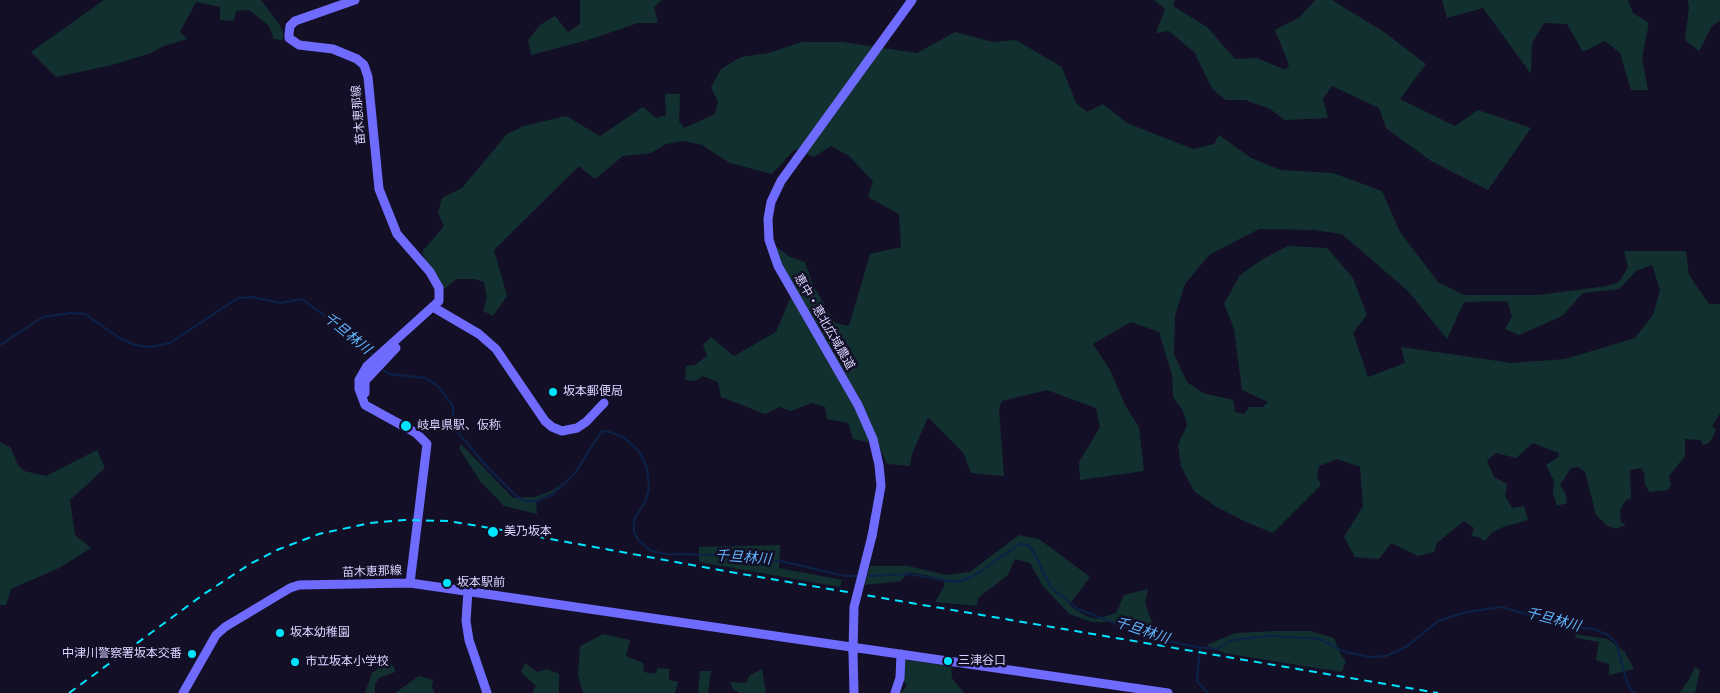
<!DOCTYPE html>
<meta charset="utf-8">
<style>
body{margin:0}
canvas{display:block;background:#130f26}
</style>
<canvas width="1720" height="693"></canvas>
<script>
const context = document.querySelector('canvas').getContext('2d');
context.lineJoin = 'round';
function fillPath(path, color) { context.fillStyle = color; context.fill(path, 'evenodd'); }
const poly = rows => new Path2D(rows.map(r => 'M' + r).join(''));
function trace(path, color, width, dash) { context.strokeStyle = color; context.lineWidth = width; context.lineCap = dash ? 'butt' : 'round'; context.setLineDash(dash || []); context.stroke(path); }
function label(font, color, halo, rows, align = 'center') {
  context.font = font + ' "Archivo Narrow","Noto Sans JP",sans-serif'; context.lineWidth = 5; context.setLineDash([]); context.textBaseline = 'middle'; context.strokeStyle = halo; context.fillStyle = color; for (const [text, x, y, turn = 0] of rows) {
    context.save(); context.translate(x, y); context.rotate((+turn || 0) * Math.PI / 180); context.textAlign = isNaN(turn) ? turn : align; if (halo) context.strokeText(text, 0, 0); context.fillText(text, 0, 0); context.restore();
  }
}
fillPath(poly([
 [104,0,261,0,279,24,283,32,283,40,274,39,269,26,249,10,236,11,234,21,220,20,220,7,196,2,180,32,187,39,164,46,151,53,116,64,56,77,31,52],
 [580,0,662,0,654,7,658,23,638,23,588,40,531,55,528,40,540,25,555,16,568,32,580,24],
 [1154,0,1175,0,1173,6,1207,27,1235,59,1257,58,1286,70,1289,65,1275,30,1300,17,1315,0,1332,0,1384,32,1426,64,1400,99,1455,126,1478,110,1531,128,1488,190,1431,161,1386,128,1379,108,1332,86,1323,99,1328,118,1285,120,1270,109,1245,100,1226,100,1212,89,1195,53,1169,31,1156,33,1165,9],
 [1442,0,1628,0,1633,13,1649,23,1642,58,1648,90,1631,90,1620,53,1605,41,1583,52,1567,24,1544,23,1532,43,1531,74,1483,8,1447,18],
 [1688,0,1720,0,1720,21,1712,26,1699,51,1685,40,1689,8],
 [955,32,993,42,1016,40,1062,67,1076,103,1087,112,1103,104,1127,123,1193,149,1214,144,1219,135,1251,158,1281,170,1333,173,1382,191,1400,232,1438,282,1464,295,1538,295,1607,286,1619,282,1628,267,1624,251,1686,251,1689,275,1709,304,1720,304,1720,413,1712,426,1716,429,1713,437,1709,443,1703,445,1700,440,1685,439,1685,456,1669,476,1671,485,1668,490,1650,492,1645,485,1644,473,1641,468,1630,470,1631,498,1625,501,1620,510,1621,522,1626,525,1616,529,1608,526,1596,515,1585,472,1578,467,1571,468,1560,485,1566,494,1567,503,1557,506,1553,493,1554,481,1546,465,1559,457,1559,453,1533,443,1516,458,1496,453,1487,461,1494,477,1507,484,1505,496,1512,508,1524,506,1528,520,1503,527,1491,533,1485,541,1478,537,1471,536,1474,528,1464,521,1437,543,1434,552,1418,556,1391,543,1379,559,1355,557,1344,537,1363,506,1360,467,1337,459,1319,466,1317,477,1321,485,1273,533,1246,522,1215,506,1194,491,1181,466,1178,445,1187,425,1183,411,1173,397,1172,375,1159,332,1131,322,1093,344,1110,370,1125,405,1139,427,1144,471,1080,480,1079,462,1100,427,1096,408,1047,390,1002,401,999,409,1004,476,971,473,964,454,928,417,912,454,910,466,887,464,878,444,853,439,848,423,827,419,825,407,812,403,791,411,780,407,765,414,721,397,718,382,703,376,695,381,685,380,686,366,695,365,707,356,703,345,711,337,734,356,776,332,794,289,779,263,773,244,790,257,805,262,813,285,835,323,849,326,870,254,901,247,899,214,868,197,873,181,849,156,831,146,814,157,795,149,772,174,730,163,702,145,684,141,666,144,651,153,623,156,595,179,579,166,494,250,507,296,493,316,483,311,487,298,484,282,474,279,456,279,443,290,427,264,422,252,444,226,438,212,442,198,462,188,507,134,524,126,566,116,600,136,643,107,656,118,666,115,665,94,680,94,679,121,684,128,715,114,718,102,711,87,721,69,741,57,769,53,801,42,842,42,917,53],
 [1259,229,1314,230,1342,234,1409,292,1447,339,1464,302,1507,301,1512,316,1505,329,1519,335,1562,316,1583,293,1619,289,1636,271,1652,265,1660,290,1653,315,1635,338,1565,359,1512,363,1401,347,1405,363,1368,377,1353,333,1367,315,1353,278,1327,248,1288,246,1263,259,1240,275,1224,304,1234,329,1242,390,1268,402,1263,407,1249,407,1244,414,1235,412,1233,400,1203,393,1187,382,1174,354,1175,316,1185,284,1209,255],
 [0,442,11,448,18,465,24,471,46,476,97,450,105,468,70,500,75,535,91,548,59,568,11,589,6,605,0,605],
 [461,444,513,498,535,497,551,491,563,483,552,493,536,500,537,514,504,506,480,481,459,448],
 [1019,535,1039,539,1090,577,1069,605,1086,616,1096,619,1116,613,1124,595,1148,589,1145,603,1152,623,1158,629,1155,635,1114,622,1092,622,1069,614,1043,586,1030,563,1015,559,1008,575,978,598,977,606,935,602,944,587,944,579,909,572,901,581,864,585,870,566,908,566,946,575,970,572],
 [780,545,779,568,842,580,840,587,699,562,699,547],
 [1275,631,1310,631,1334,638,1342,657,1346,661,1342,672,1224,653,1206,645,1236,633],
 [603,634,630,640,626,656,643,663,644,672,655,674,658,668,669,669,669,680,678,682,675,693,583,693,578,675,580,646],
 [1575,634,1607,639,1624,651,1634,669,1609,675,1609,664,1596,660,1599,642,1576,638],
 [905,660,951,666,952,678,964,693,900,693,907,686,902,678],
 [388,661,394,667,395,672,379,678,375,684,375,693,365,693,372,673],
 [525,663,537,672,547,669,559,674,559,693,532,693,536,686,521,672],
 [1695,667,1700,670,1695,693,1679,693,1689,680],
 [762,669,766,693,740,693,733,689,730,682,747,683,749,676],
 [700,671,711,671,708,693,698,693],
 [419,676,433,680,432,688,435,693,395,693]
]), '#12302f');
trace(poly([
 [0,345,43,317,71,313,85,314,121,339,135,345,150,347,170,343,238,298,252,297,281,303,302,299,368,348,373,356],
 [381,368,389,374,426,378,439,387,453,406,453,427,489,469,515,495,524,501,537,501,552,495,575,473,601,432,607,431,623,437,639,451,647,468,649,488,646,500,634,520,634,532,638,540,651,551,667,554,736,555,751,559,781,561,845,576,859,576],
 [866,576,908,574,956,582,972,577,1020,544,1028,545,1033,551,1051,588,1078,609,1154,638,1196,647,1217,649,1232,640,1271,636,1320,639,1345,652,1370,657,1386,656,1406,647,1438,621,1466,612,1502,607,1570,627,1594,629,1608,635,1616,643,1626,679,1631,690,1636,693],
 [1200,648,1197,681,1208,693]
]), '#0c2248', 2);
trace(poly([
 [355,0,295,21,290,26,289,34,289,38,299,45,333,49,357,59,364,65,368,77,379,189,397,234,430,272,439,288,439,301,367,366,359,380,359,389,365,405,416,433,427,444,410,583],
 [433,307,479,334,496,349,545,421,552,427,562,431,577,428,586,422,604,403],
 [365,393,365,381,396,348],
 [872,536,881,486,879,465,873,439,858,405,778,266,769,240,768,219,771,202,781,181,912,0],
 [468,591,466,621,469,640,487,693],
 [853,652,854,693],
 [183,693,216,635,225,627,290,588,299,585,410,583,1168,693],
 [895,693,900,678,901,654]
]), '#6f6bff', 9);
trace(poly([
 [69,693,204,594,250,564,277,550,319,534,370,523,404,520,448,521,496,529,736,573,1438,693]
]), '#00e5ff', 2, [8, 6]);
trace(poly([
 [853,652,854,607,872,536]
]), '#6f6bff', 9);
for (const [x, y, r, color] of [
 [553,392,5,"#00e5ff"],
 [406,426,6,"#00e5ff"],
 [493,532,6,"#00e5ff"],
 [447,583,5,"#00e5ff"],
 [280,633,5,"#00e5ff"],
 [192,654,5,"#00e5ff"],
 [948,661,5,"#00e5ff"],
 [295,662,5,"#00e5ff"]
]) { const dot = new Path2D(); dot.arc(x, y, r, 0, 2 * Math.PI); context.fillStyle = color; context.fill(dot); trace(dot, '#130f26', 2); }
label('12px', '#d9d4ff', '#130f26', [
 ["苗木恵那線",359,115,-95],
 ["恵中・恵北広域農道",824,322,60],
 ["苗木恵那線",372,572,-2]
]);
label('12px', '#d9d4ff', '#130f26', [
 ["坂本郵便局",563,392],
 ["岐阜県駅、仮称",417,426],
 ["美乃坂本",504,532],
 ["坂本駅前",457,583],
 ["坂本幼稚園",290,633],
 ["中津川警察署坂本交番",182,654,"right"],
 ["三津谷口",958,661],
 ["市立坂本小学校",305,662]
], 'left');
label('italic 14px', '#62b6ff', '#130f26', [
 ["千旦林川",347,334,39],
 ["千旦林川",743,558,4],
 ["千旦林川",1553,620,15],
 ["千旦林川",1142,631,18]
]);
</script>
